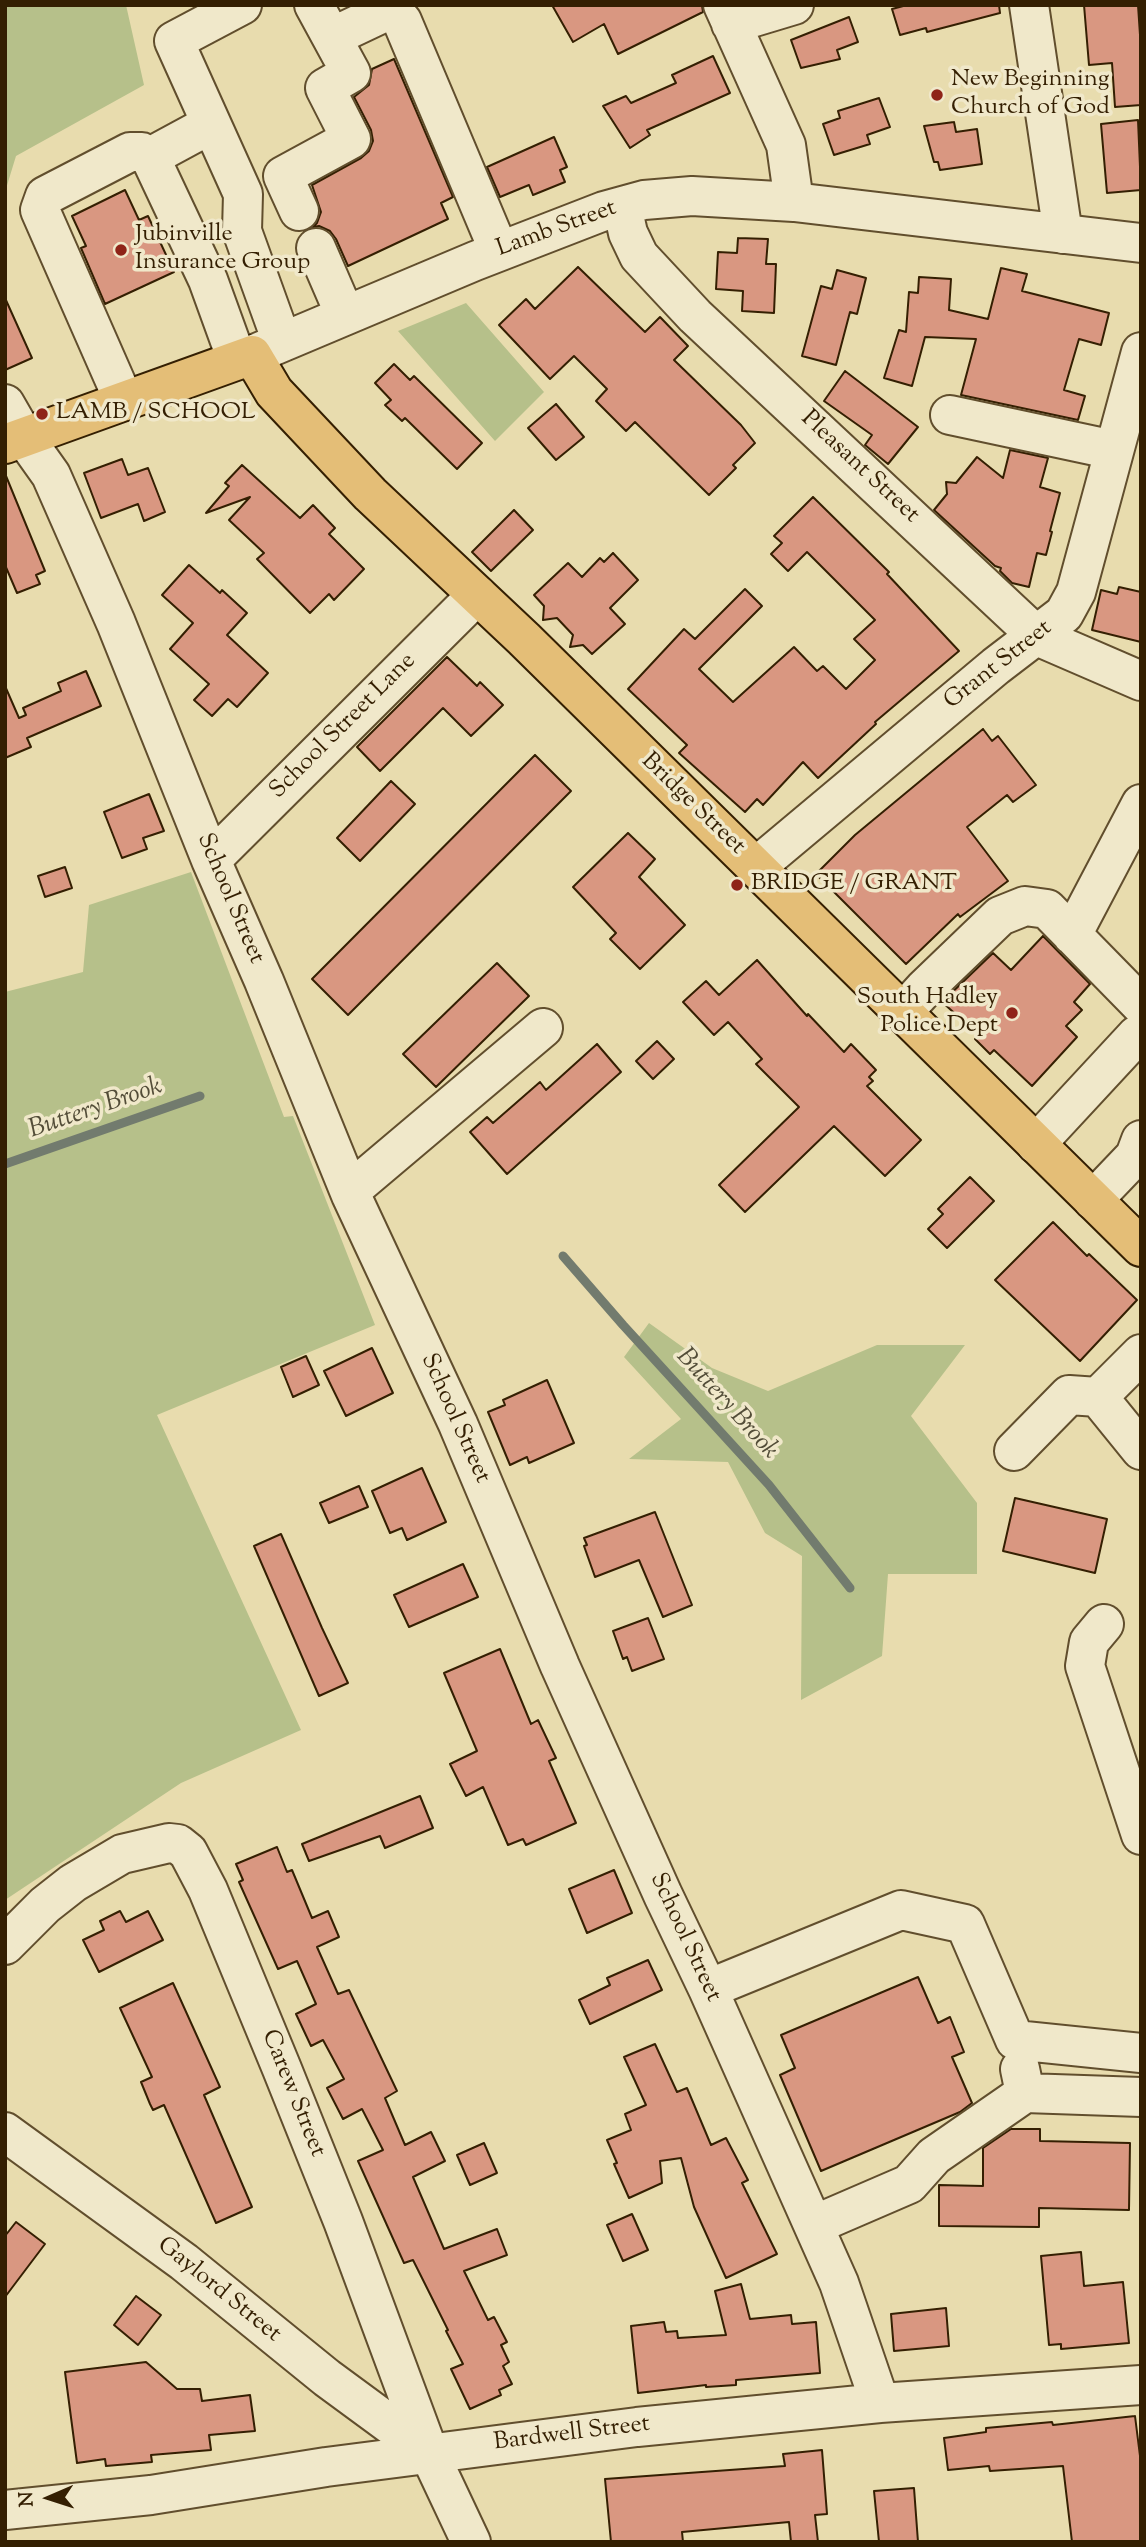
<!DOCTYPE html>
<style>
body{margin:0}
#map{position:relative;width:1146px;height:2547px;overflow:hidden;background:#e8dcae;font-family:"Sorts Mill Goudy",serif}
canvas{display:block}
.frame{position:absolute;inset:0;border:7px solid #341f02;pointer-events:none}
.north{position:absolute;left:14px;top:2463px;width:70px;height:70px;-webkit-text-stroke:5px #f0e8ca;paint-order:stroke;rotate:267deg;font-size:19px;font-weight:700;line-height:28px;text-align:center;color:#341f02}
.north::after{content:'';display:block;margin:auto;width:24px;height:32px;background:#341f02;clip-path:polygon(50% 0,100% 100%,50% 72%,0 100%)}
</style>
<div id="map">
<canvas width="1146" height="2547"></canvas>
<div class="frame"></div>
<div class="north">N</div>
</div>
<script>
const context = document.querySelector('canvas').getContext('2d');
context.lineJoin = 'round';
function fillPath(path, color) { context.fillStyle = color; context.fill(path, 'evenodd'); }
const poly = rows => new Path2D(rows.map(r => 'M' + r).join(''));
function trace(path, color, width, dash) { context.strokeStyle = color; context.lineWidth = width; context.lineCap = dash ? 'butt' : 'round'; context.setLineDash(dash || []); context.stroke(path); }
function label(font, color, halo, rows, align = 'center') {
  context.font = font + ' "Sorts Mill Goudy",serif'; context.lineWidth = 7; context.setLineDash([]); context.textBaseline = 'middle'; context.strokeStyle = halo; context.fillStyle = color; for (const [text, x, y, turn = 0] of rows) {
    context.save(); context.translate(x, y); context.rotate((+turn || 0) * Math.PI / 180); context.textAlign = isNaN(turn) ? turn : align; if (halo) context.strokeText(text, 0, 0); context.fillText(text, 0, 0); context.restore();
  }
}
fillPath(poly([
 [5,5,126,5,144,85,16,156,5,192],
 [466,303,544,392,495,441,398,331],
 [191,872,284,1117,293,1116,375,1325,157,1415,301,1730,181,1783,5,1900,5,992,83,972,89,905],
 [649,1323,712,1368,768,1391,877,1345,965,1345,911,1416,977,1503,977,1574,888,1574,882,1656,801,1700,802,1556,765,1533,728,1462,629,1459,681,1419,624,1357]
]), '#b6c08a');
trace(poly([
 [5,1164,200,1096],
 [563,1256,623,1325,769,1485,850,1588]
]), '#727b6e', 9);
const building = poly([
 [552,5,702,5,703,12,618,54,604,24,573,42,552,5],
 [907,5,999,5,1000,13,927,32,926,28,900,35,892,9,907,5],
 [1084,5,1138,5,1141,50,1141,105,1115,107,1112,63,1089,65,1084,5],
 [849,17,858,42,837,50,840,59,801,68,791,40,849,17],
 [713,56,730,93,647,130,650,135,630,148,603,106,626,96,631,103,676,83,672,75,713,56],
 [394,59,453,197,441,203,448,219,348,266,336,239,330,231,319,226,313,227,317,223,321,212,312,185,361,158,369,151,373,141,371,130,354,97,369,85,372,69,394,59],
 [879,98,890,127,867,135,870,144,834,155,823,124,840,118,838,111,879,98],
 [1138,120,1141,190,1107,193,1101,124,1138,120],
 [954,122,956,132,977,129,982,164,940,170,938,162,934,162,924,126,954,122],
 [554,137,567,167,560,170,565,182,533,195,529,185,500,197,487,167,554,137],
 [125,190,139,220,148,216,174,272,105,304,81,248,86,246,72,216,125,190],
 [738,238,768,239,766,264,776,264,774,313,742,311,743,291,716,289,718,252,737,253,738,238],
 [578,267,645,332,660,317,688,346,674,360,741,425,755,443,733,465,736,468,709,495,635,422,626,431,596,401,607,389,574,356,550,379,499,325,526,299,535,309,578,267],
 [1001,268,1027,274,1022,291,1109,313,1101,345,1079,339,1064,390,1085,396,1078,420,961,395,976,339,925,337,912,386,884,378,899,330,906,332,909,292,918,293,919,277,951,279,949,310,988,319,1001,268],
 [837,270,866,278,857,314,850,312,836,365,802,356,821,286,832,289,837,270],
 [5,298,32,358,5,370,5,298],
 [394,364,410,380,414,376,482,443,457,469,405,418,402,421,385,405,391,400,375,383,394,364],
 [845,371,918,427,888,464,865,445,872,435,824,401,845,371],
 [556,404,584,437,556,460,528,428,556,404],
 [1010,450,1048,458,1040,487,1060,493,1050,531,1052,532,1046,555,1037,553,1029,587,1012,583,1000,571,1001,568,995,566,934,510,947,494,946,482,956,483,977,457,1003,478,1010,450],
 [122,459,128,475,148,468,165,512,144,521,138,504,101,518,84,473,122,459],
 [242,465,300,518,313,505,335,528,329,534,364,569,334,600,329,594,310,613,257,559,264,553,229,520,250,497,206,513,229,486,225,483,242,465],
 [6,476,45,571,36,575,40,584,17,593,5,565,6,476],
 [813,497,889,572,887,574,959,651,875,722,876,724,818,778,803,762,763,805,757,799,745,812,679,753,687,745,628,689,684,629,695,639,745,589,762,606,699,669,733,702,794,647,817,671,823,666,846,689,875,660,854,639,875,620,807,552,788,571,771,554,782,543,774,536,813,497],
 [514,510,533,530,491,571,472,552,514,510],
 [613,553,638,580,610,608,625,624,592,654,583,645,570,647,573,635,557,618,543,620,544,606,534,595,568,563,582,577,600,558,604,562,613,553],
 [189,565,220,593,222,590,247,613,227,635,268,673,237,707,228,699,212,716,194,700,209,684,170,649,193,623,162,595,189,565],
 [1119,587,1141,592,1141,642,1092,630,1101,590,1117,594,1119,587],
 [447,657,477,686,480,682,503,705,471,736,443,708,380,771,357,747,447,657],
 [86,671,101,706,27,738,31,747,5,758,5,686,19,718,26,715,23,708,61,691,58,683,86,671],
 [983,729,992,741,998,736,1036,785,1013,802,1007,795,967,827,1008,881,960,917,958,914,906,964,816,874,855,835,983,729],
 [535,755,571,791,348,1015,312,979,535,755],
 [391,781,415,804,360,861,337,838,391,781],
 [149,794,164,831,143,838,147,849,122,858,104,812,149,794],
 [628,833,655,859,639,877,685,925,640,969,610,939,616,933,573,887,628,833],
 [65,867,72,888,45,897,38,876,65,867],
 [1043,936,1090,984,1074,1002,1082,1010,1066,1026,1077,1037,1032,1086,994,1050,990,1054,975,1039,979,1035,942,1002,993,953,1011,970,1043,936],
 [757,960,807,1016,808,1014,844,1052,851,1044,876,1070,869,1077,873,1081,867,1086,921,1140,885,1176,834,1126,745,1212,719,1185,799,1107,756,1064,762,1059,728,1022,714,1035,683,1002,706,981,719,995,757,960],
 [497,963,529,996,436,1087,403,1054,497,963],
 [657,1041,674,1059,653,1079,636,1061,657,1041],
 [597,1044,621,1072,507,1174,470,1132,487,1117,493,1123,540,1082,546,1090,597,1044],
 [970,1177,994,1201,947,1248,928,1229,943,1214,938,1209,970,1177],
 [1053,1222,1087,1256,1089,1254,1137,1300,1080,1361,995,1280,1053,1222],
 [372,1348,393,1393,346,1416,324,1371,372,1348],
 [306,1356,319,1385,293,1397,281,1367,306,1356],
 [547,1380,574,1443,529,1463,527,1457,510,1465,488,1412,505,1405,503,1400,547,1380],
 [422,1468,446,1522,407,1540,402,1528,390,1533,372,1491,422,1468],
 [359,1486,368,1507,329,1523,320,1503,359,1486],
 [1015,1498,1107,1519,1095,1573,1003,1551,1015,1498],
 [655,1512,692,1605,663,1617,639,1560,595,1577,584,1546,587,1545,584,1538,655,1512],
 [281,1534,322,1628,348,1683,319,1696,254,1546,281,1534],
 [463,1564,478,1597,409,1627,394,1595,463,1564],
 [648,1618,664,1659,632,1671,627,1657,623,1659,613,1631,648,1618],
 [500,1649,531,1724,538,1720,556,1758,549,1761,576,1823,526,1845,523,1839,508,1845,483,1787,466,1796,450,1764,477,1751,444,1673,500,1649],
 [420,1796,433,1828,385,1848,380,1836,309,1861,302,1844,420,1796],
 [277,1847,287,1872,292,1870,312,1918,328,1911,339,1937,317,1947,338,1994,349,1990,397,2091,385,2098,405,2145,431,2132,445,2161,413,2177,444,2249,497,2229,507,2255,464,2271,488,2320,494,2317,507,2342,501,2345,509,2362,503,2366,512,2384,499,2390,501,2395,470,2409,451,2369,463,2364,446,2331,448,2330,413,2260,404,2263,358,2161,383,2150,362,2109,343,2119,327,2088,344,2079,323,2040,311,2046,296,2014,316,2004,297,1961,278,1969,239,1882,243,1880,236,1864,277,1847],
 [614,1870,632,1913,587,1933,569,1889,614,1870],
 [120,1911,126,1922,148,1911,163,1940,99,1972,83,1940,104,1930,100,1921,120,1911],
 [648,1960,662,1990,590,2024,579,2000,610,1985,607,1978,648,1960],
 [918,1977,938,2023,950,2017,964,2052,952,2057,972,2103,960,2112,821,2171,780,2075,795,2068,781,2035,918,1977],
 [173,1983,220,2087,204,2095,252,2207,216,2223,164,2105,153,2110,150,2104,141,2082,152,2077,120,2008,173,1983],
 [655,2044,677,2092,687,2088,711,2145,726,2138,748,2180,742,2183,777,2254,726,2278,694,2207,681,2158,660,2161,662,2183,629,2198,614,2164,617,2163,607,2140,631,2130,625,2114,646,2105,624,2057,655,2044],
 [1011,2129,1040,2129,1040,2141,1130,2143,1129,2210,1039,2208,1039,2227,939,2226,939,2185,983,2186,983,2148,1011,2129],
 [484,2143,497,2173,470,2185,457,2155,484,2143],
 [632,2214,648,2250,623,2261,607,2225,632,2214],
 [16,2222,45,2244,5,2297,5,2236,16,2222],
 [1081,2252,1084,2286,1123,2282,1129,2343,1061,2349,1061,2344,1049,2345,1041,2256,1081,2252],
 [741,2284,750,2319,791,2315,792,2324,816,2322,820,2373,736,2380,736,2385,706,2387,706,2385,638,2393,631,2326,664,2322,666,2332,677,2331,678,2338,726,2335,715,2291,741,2284],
 [136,2296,161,2315,138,2345,114,2325,136,2296],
 [946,2308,949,2346,894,2351,891,2314,946,2308],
 [146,2362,177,2389,200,2389,202,2401,250,2395,255,2431,209,2435,211,2450,151,2455,152,2462,106,2466,105,2459,77,2463,65,2372,146,2362],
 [1135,2416,1141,2464,1141,2542,1072,2542,1063,2466,990,2471,989,2466,948,2470,944,2438,986,2432,986,2428,1052,2422,1053,2425,1135,2416],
 [822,2450,827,2514,815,2515,818,2542,791,2542,789,2522,682,2532,683,2542,611,2542,605,2479,785,2466,783,2454,822,2450],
 [914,2488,918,2542,879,2542,874,2491,914,2488]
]);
fillPath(building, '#d99781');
trace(building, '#341f02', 2);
const minor = poly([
 [242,5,174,41,243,194,242,231,282,342],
 [723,5,786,145,794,202],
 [1029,5,1063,234],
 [731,24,794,5],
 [332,37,391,9,402,21,499,251],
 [150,157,211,124],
 [622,206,628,233,639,256,695,316,1037,636,1141,681],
 [299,211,283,176,351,139,325,88,351,73,314,5],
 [316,248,345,315],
 [252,355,475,261,604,211,644,200,692,196,794,202,1141,243],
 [124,401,40,210,45,196,130,152,142,152,150,157,208,280,237,360],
 [5,404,24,437,51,475,116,623,211,860,264,981,351,1195,458,1424,560,1666,663,1895,708,1989,839,2283,880,2403],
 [950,415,1114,450],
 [211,860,477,595],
 [756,867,996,666,1064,614,1076,592,1141,352],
 [1072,935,1141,804],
 [903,1012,924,989,1000,916,1025,906,1047,909,1141,1005],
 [1036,1144,1137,1035,1141,1040],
 [350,1191,543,1028],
 [1093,1200,1135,1156,1141,1140],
 [1098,1397,1141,1450],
 [1014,1451,1069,1395,1098,1397,1141,1354],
 [1104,1624,1089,1642,1085,1666,1141,1835],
 [5,1945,45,1905,73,1883,122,1854,169,1843,178,1844,188,1852,208,1890,282,2069,343,2221,429,2453,471,2542],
 [708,1989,901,1910,965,1924,1015,2040,1141,2053],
 [1020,2069,1025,2093,1141,2097],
 [5,2132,184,2262,327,2378,429,2453],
 [814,2225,909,2184,934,2156,1025,2093],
 [5,2510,151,2495,326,2467,637,2427,880,2403,1141,2385]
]);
const major = poly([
 [5,444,252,355,274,392,370,494,524,639,1141,1247]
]);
trace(minor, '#614e2d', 42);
trace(major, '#341f02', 42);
trace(minor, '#f0e8ca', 38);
trace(major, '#e4be77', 38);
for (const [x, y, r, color] of [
 [937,95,7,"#8f2418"],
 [121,250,7,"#8f2418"],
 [42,414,7,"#8f2418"],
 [737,885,7,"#8f2418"],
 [1012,1013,7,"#8f2418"]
]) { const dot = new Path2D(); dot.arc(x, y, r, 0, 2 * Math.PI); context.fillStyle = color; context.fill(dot); trace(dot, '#f0e8ca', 2.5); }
label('24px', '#341f02', '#f0e8ca', [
 ["New Beginning",951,81],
 ["Church of God",951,109],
 ["Jubinville",135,236],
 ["Insurance Group",135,264],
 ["LAMB / SCHOOL",56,414],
 ["BRIDGE / GRANT",751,885],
 ["South Hadley",998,999,"right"],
 ["Police Dept",998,1027,"right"]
], 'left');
label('24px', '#341f02', '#f0e8ca', [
 ["Lamb Street",557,230,-20],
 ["Pleasant Street",859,468,43],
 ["Grant Street",999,666,-38],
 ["School Street Lane",344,727,-45],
 ["Bridge Street",692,805,44],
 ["School Street",229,899,67],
 ["School Street",454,1419,66],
 ["School Street",684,1938,65],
 ["Carew Street",292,2094,68],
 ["Gaylord Street",218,2291,39],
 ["Bardwell Street",572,2435,-7]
]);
label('italic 26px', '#534d38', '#f0e8ca', [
 ["Buttery Brook",96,1110,-19],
 ["Buttery Brook",726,1405,48]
]);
</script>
